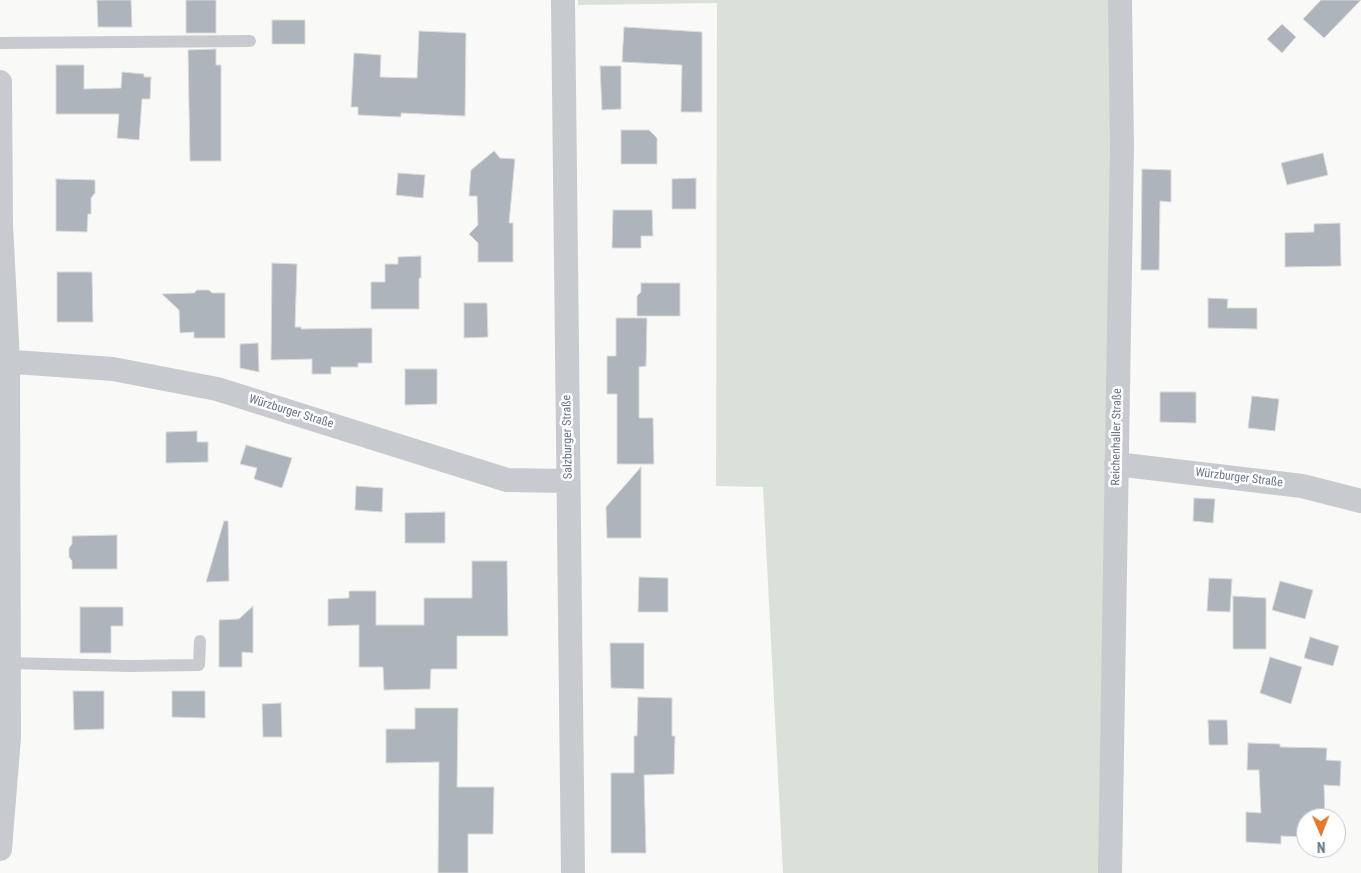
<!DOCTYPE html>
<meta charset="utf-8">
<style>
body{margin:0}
#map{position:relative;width:1361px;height:873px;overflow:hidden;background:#f9f9f7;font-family:"Roboto Condensed",sans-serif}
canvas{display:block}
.north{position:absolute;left:1296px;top:808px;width:50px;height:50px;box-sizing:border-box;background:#fff;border:1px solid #c3c7cf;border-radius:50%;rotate:179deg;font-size:14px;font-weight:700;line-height:20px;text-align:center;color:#687488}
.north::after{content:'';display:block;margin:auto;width:18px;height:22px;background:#e4782d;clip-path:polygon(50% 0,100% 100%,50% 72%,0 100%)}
</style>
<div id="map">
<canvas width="1361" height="873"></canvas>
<div class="north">N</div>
</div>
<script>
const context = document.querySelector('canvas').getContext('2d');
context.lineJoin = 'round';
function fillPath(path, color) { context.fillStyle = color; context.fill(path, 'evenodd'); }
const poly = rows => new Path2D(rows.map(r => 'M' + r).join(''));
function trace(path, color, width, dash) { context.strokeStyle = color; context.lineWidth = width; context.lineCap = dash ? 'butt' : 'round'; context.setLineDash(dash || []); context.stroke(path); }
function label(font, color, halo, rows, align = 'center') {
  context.font = font + ' "Roboto Condensed",sans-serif'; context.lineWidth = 5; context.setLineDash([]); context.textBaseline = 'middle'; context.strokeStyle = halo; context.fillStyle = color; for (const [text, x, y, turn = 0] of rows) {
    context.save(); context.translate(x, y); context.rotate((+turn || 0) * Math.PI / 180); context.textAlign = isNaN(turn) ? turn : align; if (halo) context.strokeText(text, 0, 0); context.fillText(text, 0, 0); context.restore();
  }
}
fillPath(poly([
 [578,0,1120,0,1114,873,783,873,763,487,716,486,717,3,578,5]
]), '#dae1d8');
const building = poly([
 [97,0,131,0,132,27,98,27,97,0],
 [186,0,216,0,216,33,186,33,186,0],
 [1321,0,1361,0,1324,38,1303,19,1321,0],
 [272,20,305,20,305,44,272,44,272,20],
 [1282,24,1296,37,1282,53,1267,39,1282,24],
 [624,27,702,32,702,112,681,112,682,65,622,62,624,27],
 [419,31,466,33,465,116,401,113,401,117,358,115,358,107,351,107,354,53,381,55,380,77,417,78,419,31],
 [216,49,216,65,221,65,221,161,190,161,188,50,216,49],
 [56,65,84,65,84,89,121,88,122,72,144,74,144,77,151,77,150,99,142,99,139,140,117,138,119,114,56,114,56,65],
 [600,66,621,66,621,109,602,110,600,66],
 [621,130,649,130,657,138,657,164,621,164,621,130],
 [494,151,500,158,515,159,509,223,513,223,513,262,478,262,478,243,469,234,478,225,477,196,469,196,471,170,494,151],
 [1323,153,1328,175,1287,185,1281,163,1323,153],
 [1142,169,1171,170,1171,202,1160,201,1159,270,1141,270,1142,169],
 [398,173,425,175,423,198,396,195,398,173],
 [696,178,696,209,672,209,672,179,696,178],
 [56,179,95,180,95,193,91,198,91,214,88,214,87,232,56,231,56,179],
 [613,210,652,210,653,236,641,236,641,248,612,248,613,210],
 [1340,223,1341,266,1285,267,1285,233,1314,232,1314,224,1340,223],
 [421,256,421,278,419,278,419,309,371,309,371,282,385,282,385,264,398,264,398,257,421,256],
 [272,263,297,264,295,327,301,327,301,329,372,328,372,363,358,363,358,367,331,367,331,374,312,374,312,359,271,360,272,263],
 [57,272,92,272,93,322,57,322,57,272],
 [641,283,680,283,680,316,637,316,637,296,641,292,641,283],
 [197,290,209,290,212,293,225,293,225,338,194,338,194,332,180,333,179,310,162,294,194,293,197,290],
 [1208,298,1228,299,1227,308,1257,308,1257,329,1208,328,1208,298],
 [464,303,487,303,488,337,464,338,464,303],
 [616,318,647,318,646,366,639,367,639,418,653,418,654,464,617,464,617,394,607,394,607,356,616,356,616,318],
 [258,343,259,372,240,368,240,344,258,343],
 [405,369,437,369,437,404,405,405,405,369],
 [1160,392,1196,392,1196,423,1160,422,1160,392],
 [1252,396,1279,399,1275,431,1248,428,1252,396],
 [197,431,197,442,208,442,208,462,166,463,166,432,197,431],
 [246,445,292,458,282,488,254,479,257,468,240,464,246,445],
 [641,467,641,538,607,538,606,507,641,467],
 [356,486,383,488,382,512,355,510,356,486],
 [1194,498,1215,499,1213,523,1193,521,1194,498],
 [445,512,445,543,405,543,405,513,445,512],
 [224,521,228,521,229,581,206,582,224,521],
 [117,535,117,569,72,569,72,561,69,557,69,548,72,544,72,536,117,535],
 [472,561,507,561,508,636,457,636,457,669,431,669,430,689,384,690,383,667,359,667,359,625,328,626,328,599,349,598,349,591,376,591,376,625,424,625,424,598,472,598,472,561],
 [639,577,668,578,668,612,638,612,639,577],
 [1209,578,1232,579,1230,612,1207,611,1209,578],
 [1280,581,1313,590,1305,619,1272,610,1280,581],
 [1233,596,1266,598,1266,649,1233,649,1233,596],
 [253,606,253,653,242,652,242,667,219,667,219,620,239,619,253,606],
 [80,607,123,607,123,626,111,626,111,653,80,653,80,607],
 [1310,637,1339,646,1333,666,1304,658,1310,637],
 [610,643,644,643,644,689,611,688,610,643],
 [1270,657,1302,667,1291,704,1260,693,1270,657],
 [73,691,104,691,104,729,74,730,73,691],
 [172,691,205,691,205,718,172,717,172,691],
 [638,697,672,698,672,736,675,736,674,774,644,775,646,853,611,853,611,773,634,773,634,736,637,736,638,697],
 [281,703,282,737,263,737,262,704,281,703],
 [415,708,458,708,457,787,494,787,493,834,468,834,468,873,438,873,439,762,386,763,386,729,415,729,415,708],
 [1208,720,1227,720,1228,745,1209,745,1208,720],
 [1248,743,1280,744,1280,747,1327,748,1326,760,1341,761,1340,786,1324,785,1325,818,1306,818,1306,837,1281,836,1281,844,1246,842,1246,812,1261,813,1259,770,1247,770,1248,743]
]);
fillPath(building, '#aeb4bc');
trace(building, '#dbdbd9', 1);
trace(poly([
 [0,43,250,41],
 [9,663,129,666,199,665,200,641]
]), '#c7cace', 12);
trace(poly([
 [563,0,573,873],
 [0,82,1,225,8,361,9,737,0,849],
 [0,361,113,369,217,389,507,480,568,481],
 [1116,464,1302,486,1361,501],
 [1110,873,1122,147,1120,0]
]), '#c7cace', 24);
label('12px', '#687488', '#fff', [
 ["Würzburger Straße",291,412,17],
 ["Salzburger Straße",568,437,-91],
 ["Reichenhaller Straße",1117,437,-89],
 ["Würzburger Straße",1239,478,7]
]);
</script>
